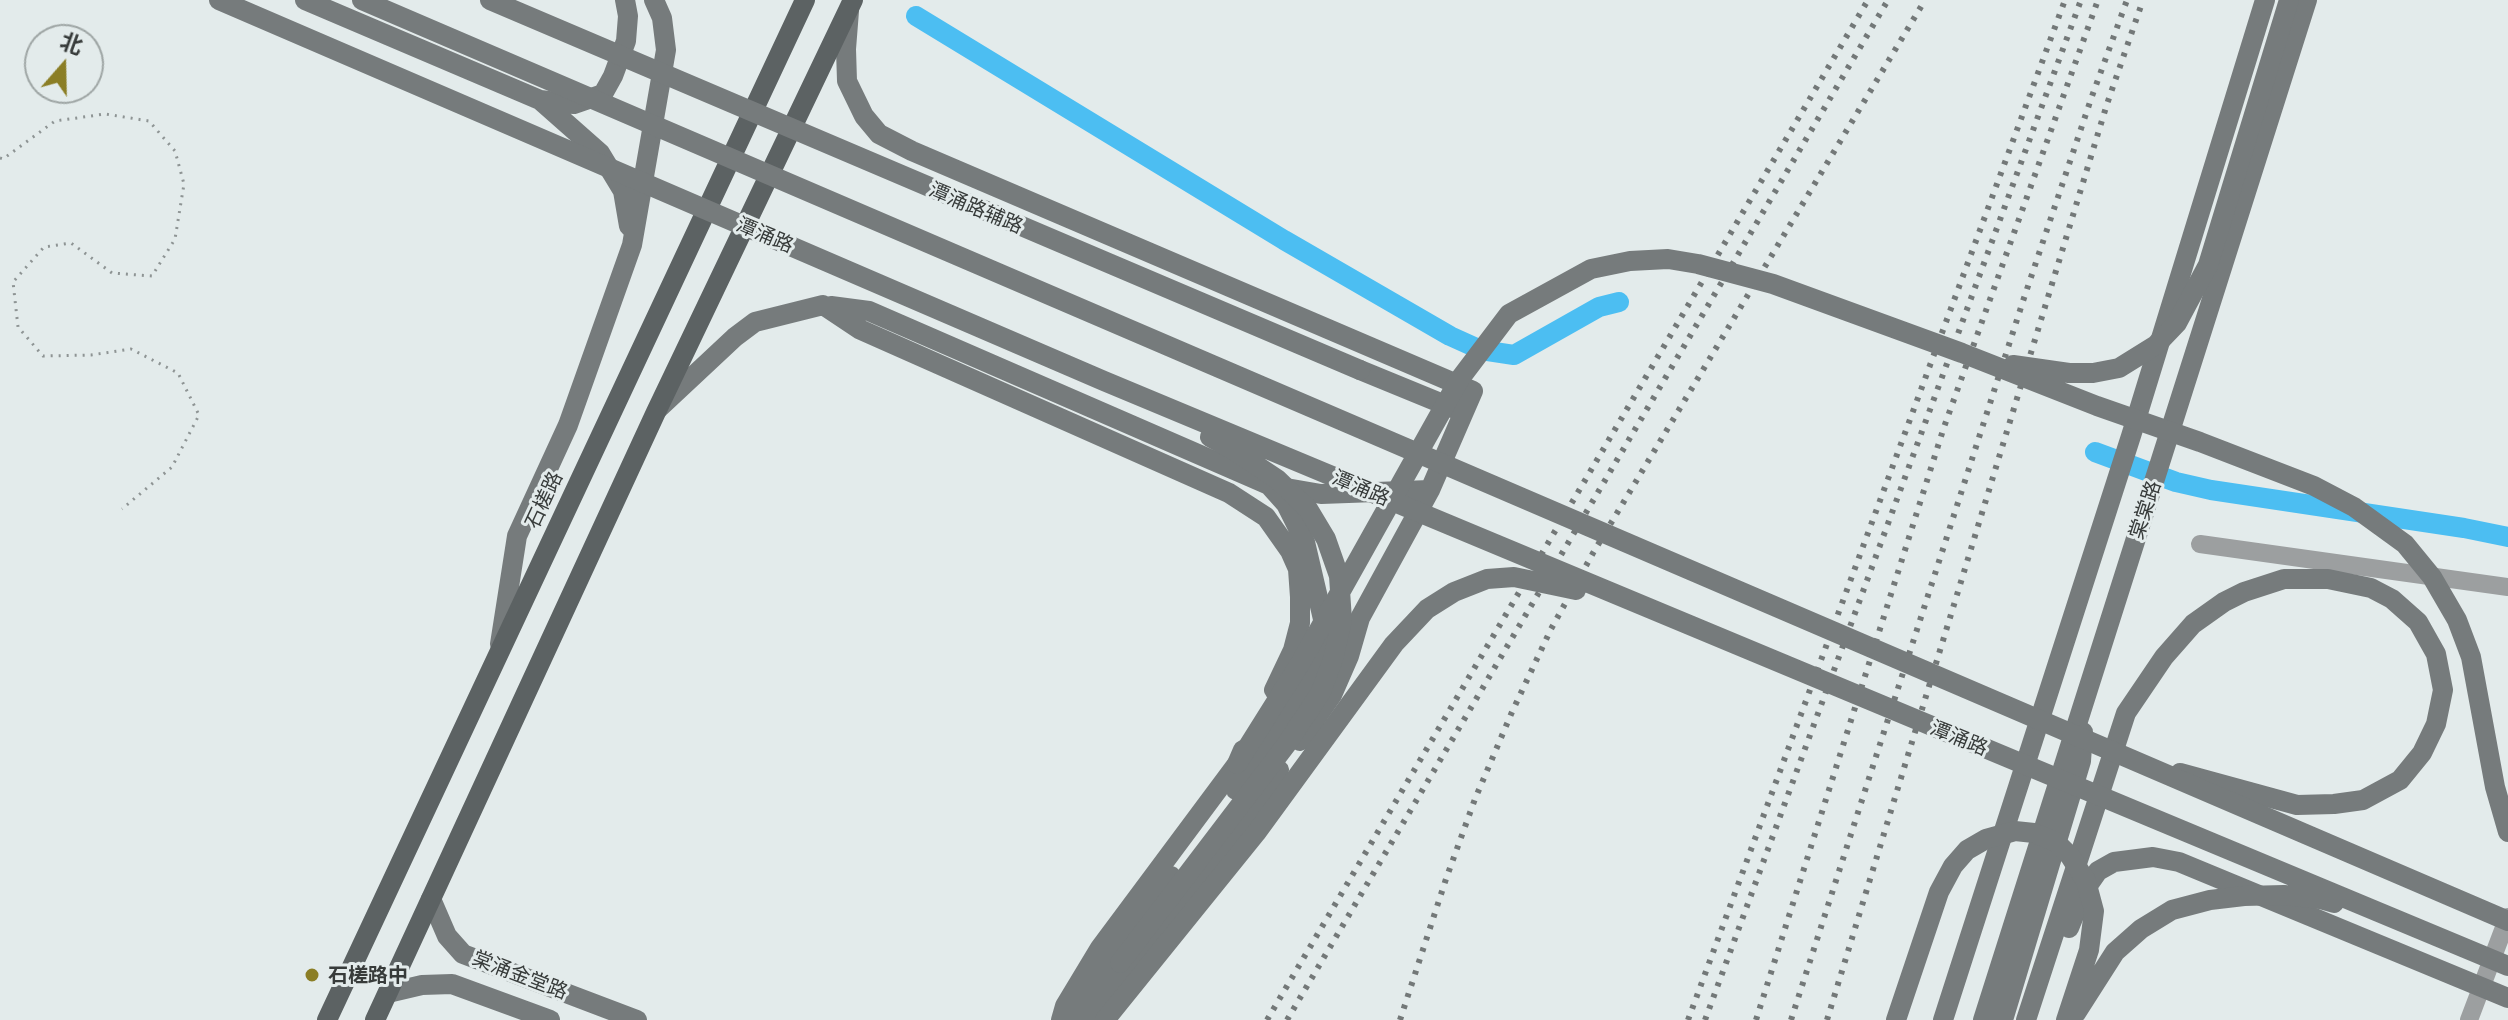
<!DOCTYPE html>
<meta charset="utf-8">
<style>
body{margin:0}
#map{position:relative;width:2508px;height:1020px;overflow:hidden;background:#e3ebeb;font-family:Commissioner,"Noto Sans SC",sans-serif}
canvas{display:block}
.north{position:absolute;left:24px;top:24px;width:80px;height:80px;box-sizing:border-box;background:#e3ebeb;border:2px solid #9ea5a4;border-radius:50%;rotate:20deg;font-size:22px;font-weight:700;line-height:32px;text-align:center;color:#373b3a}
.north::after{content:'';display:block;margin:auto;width:28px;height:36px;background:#8b7e25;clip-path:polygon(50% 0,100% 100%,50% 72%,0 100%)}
</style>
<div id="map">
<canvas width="2508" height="1020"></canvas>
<div class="north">北</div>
</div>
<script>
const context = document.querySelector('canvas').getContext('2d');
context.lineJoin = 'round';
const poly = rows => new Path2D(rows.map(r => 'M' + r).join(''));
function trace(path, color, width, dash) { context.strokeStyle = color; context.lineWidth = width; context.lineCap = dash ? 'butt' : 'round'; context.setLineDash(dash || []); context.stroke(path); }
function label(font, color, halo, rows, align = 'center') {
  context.font = font + ' Commissioner,"Noto Sans SC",sans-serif'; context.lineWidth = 6; context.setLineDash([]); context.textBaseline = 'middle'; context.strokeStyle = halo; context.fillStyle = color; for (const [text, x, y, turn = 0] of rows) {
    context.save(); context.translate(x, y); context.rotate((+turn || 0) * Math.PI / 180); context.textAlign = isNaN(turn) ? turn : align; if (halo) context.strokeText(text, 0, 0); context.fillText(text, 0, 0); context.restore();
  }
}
trace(poly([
 [916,16,1284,240,1450,336,1481,350,1514,355,1599,307,1619,302],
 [2095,452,2176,482,2211,490,2464,528,2508,537]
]), '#4cbef2', 20);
trace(poly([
 [0,158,3,159,55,121,105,114,149,121,175,151,184,184,175,239,152,276,112,273,71,243,44,247,13,282,18,327,43,356,91,355,131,349,178,373,199,415,172,467,122,509]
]), '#8e9494', 3, [2, 6]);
trace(poly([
 [2200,544,2508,587],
 [2469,1020,2508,917]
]), '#9c9fa0', 18);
trace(poly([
 [305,0,540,100,574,104,603,94,613,76,626,41,628,16,625,0],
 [849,11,846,49,847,81,864,116,879,134,912,151,1473,391,1430,490,1360,618,1349,656,1332,695,1300,741],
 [540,100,600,153,623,191,629,226],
 [831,306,869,311,1269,485,1321,494,1430,490],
 [1360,370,1460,411],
 [658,409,735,337,755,322,823,305,859,329,1229,493,1266,517,1290,551,1298,569,1300,597,1300,623,1293,650,1274,690],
 [500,644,517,536,568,425,632,245,666,50,662,18,654,0],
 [1236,790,1312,678,1326,632,1305,542,1286,504,1269,485],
 [431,899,447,936,463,954,637,1020],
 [2069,928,2084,891,2098,871,2114,862,2153,857,2179,862,2508,998],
 [388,993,422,985,452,984,550,1020],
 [1074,1018,1171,876],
 [1061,1020,1065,1006,1100,948,1237,764,1243,750],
 [1092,1020,1279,770],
 [1943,1020,2131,436,2265,0],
 [1983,1020,2307,0],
 [2003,1020,2081,761,2083,732],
 [2026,1020,2126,713,2164,657,2193,624,2224,602,2244,592,2284,579,2328,579,2371,588,2392,599,2418,622,2436,654,2443,690,2436,724,2422,753,2400,780,2363,800,2334,804,2297,805,2180,773]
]), '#767b7c', 20);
trace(poly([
 [327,1020,805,0],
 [375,1020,656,412,853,0]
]), '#5c6263', 20);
trace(poly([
 [1267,1020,1868,0],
 [1287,1020,1888,0],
 [1400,1020,1446,879,1475,799,1512,712,1551,629,1593,553,1925,0],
 [1688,1020,2065,0],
 [1705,1020,2081,0],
 [1756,1020,1944,427,2098,0],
 [1791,1020,2024,298,2091,99,2127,0],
 [1827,1020,2107,104,2143,0]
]), '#737878', 6, [4, 8]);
trace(poly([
 [219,0,1104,381,2508,966],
 [362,0,2508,921],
 [490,0,1360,370],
 [2013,365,2069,373,2093,373,2119,368,2156,345,2177,323,2208,265,2289,0],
 [1237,764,1301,662,1459,380,1509,314,1591,269,1630,261,1668,259,1698,264,1773,284,1962,353,2097,406,2200,442,2314,486,2354,507,2405,544,2432,577,2457,620,2471,657,2495,787,2508,832],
 [1120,963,1286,745,1321,692,1333,659,1342,620,1339,576,1326,539,1308,509,1277,479,1235,451,1210,437],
 [2076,1013,2115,952,2141,929,2172,910,2210,900,2244,896,2284,895,2320,899,2334,903],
 [1105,1020,1256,833,1394,644,1427,609,1454,592,1487,579,1514,577,1576,590],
 [1896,1020,1939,892,1953,866,1967,850,1986,839,2015,831,2034,833,2056,842,2070,856,2086,881,2094,911,2089,950,2066,1020]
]), '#767b7c', 20);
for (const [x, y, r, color] of [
 [312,975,8,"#8b7e25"]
]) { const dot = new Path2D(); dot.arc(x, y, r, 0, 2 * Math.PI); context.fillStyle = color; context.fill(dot); trace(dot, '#e3ebeb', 3); }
label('20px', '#373b3a', '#e3ebeb', [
 ["潭涌路辅路",976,208,23],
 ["潭涌路",765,235,23],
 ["潭涌路",1361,488,23],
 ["石槎路",544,500,-65],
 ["棠棠路",2145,510,-72],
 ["潭涌路",1959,738,22],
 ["棠涌金堂路",520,975,21]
]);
label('bold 20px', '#373b3a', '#e3ebeb', [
 ["石槎路中",328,975]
], 'left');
</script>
